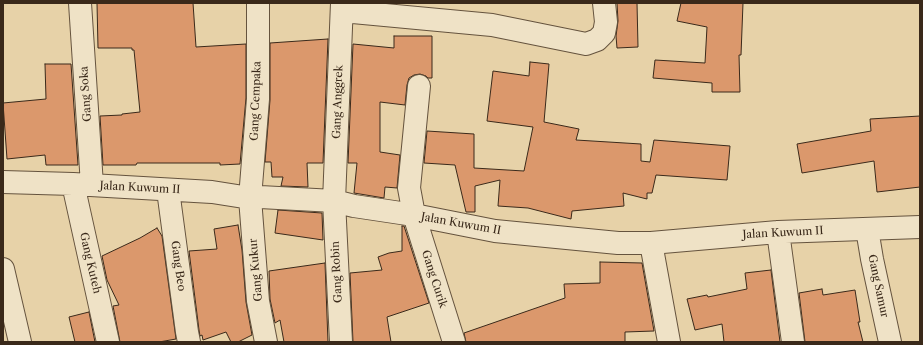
<!DOCTYPE html>
<style>
body{margin:0}
#map{position:relative;width:923px;height:345px;overflow:hidden;background:#e7d2a8;font-family:"Libre Caslon Text",serif}
canvas{display:block}
.frame{position:absolute;inset:0;border:4px solid #3a291a;pointer-events:none}
</style>
<div id="map">
<canvas width="923" height="345"></canvas>
<div class="frame"></div>
</div>
<script>
const context = document.querySelector('canvas').getContext('2d');
context.lineJoin = 'round';
function fillPath(path, color) { context.fillStyle = color; context.fill(path, 'evenodd'); }
const poly = rows => new Path2D(rows.map(r => 'M' + r).join(''));
function trace(path, color, width, dash) { context.strokeStyle = color; context.lineWidth = width; context.lineCap = dash ? 'butt' : 'round'; context.setLineDash(dash || []); context.stroke(path); }
function label(font, color, halo, rows, align = 'center') {
  context.font = font + ' "Libre Caslon Text",serif'; context.lineWidth = 3; context.setLineDash([]); context.textBaseline = 'middle'; context.strokeStyle = halo; context.fillStyle = color; for (const [text, x, y, turn = 0] of rows) {
    context.save(); context.translate(x, y); context.rotate((+turn || 0) * Math.PI / 180); context.textAlign = isNaN(turn) ? turn : align; if (halo) context.strokeText(text, 0, 0); context.fillText(text, 0, 0); context.restore();
  }
}
const building = poly([
 [97,3,193,3,196,47,246,44,246,98,240,164,220,165,220,163,137,163,136,165,103,165,100,116,122,115,122,114,140,112,134,50,132,50,132,48,98,48,97,3],
 [617,3,637,3,638,47,617,48,616,36,618,21,617,3],
 [681,3,743,3,741,55,739,55,740,92,712,92,712,83,653,78,655,60,705,63,707,27,677,21,681,3],
 [394,36,432,36,432,78,428,78,426,76,420,74,414,75,409,78,407,85,405,105,380,102,380,152,400,155,397,188,385,187,384,198,354,193,357,163,348,163,353,44,394,48,394,36],
 [328,39,323,163,307,163,308,187,281,186,283,177,272,177,271,162,265,162,270,100,270,43,328,39],
 [530,62,549,64,544,122,579,129,576,140,641,144,641,161,650,162,654,140,730,146,727,180,656,175,652,193,647,193,647,199,623,193,624,206,572,211,571,219,528,208,498,206,500,180,475,186,475,212,466,212,455,165,424,163,427,131,474,134,474,168,524,171,533,127,487,121,493,71,529,76,530,62],
 [45,64,71,64,78,165,46,165,45,155,7,159,3,103,46,99,45,64],
 [920,116,920,187,877,192,874,161,802,173,797,144,871,131,870,119,920,116],
 [278,210,322,213,323,240,275,233,278,210],
 [238,225,242,250,246,302,252,335,238,342,231,342,226,332,203,340,202,335,200,336,199,330,189,251,217,249,214,229,238,225],
 [402,226,404,226,429,303,387,317,391,342,353,342,350,273,382,270,378,257,389,253,402,251,402,226],
 [157,228,162,236,176,339,159,342,120,342,113,306,119,305,107,280,102,256,140,238,157,228],
 [600,262,642,263,654,331,625,332,625,342,466,342,464,333,565,298,564,284,600,283,600,262],
 [325,263,328,342,284,342,280,320,275,323,270,299,269,271,325,263],
 [771,270,780,342,724,342,722,324,695,330,687,299,707,295,708,297,747,289,745,273,771,270],
 [822,289,823,295,855,290,860,322,858,322,863,342,805,342,799,293,822,289],
 [89,312,95,342,75,342,69,317,89,312]
]);
fillPath(building, '#db986c');
trace(building, '#3a291a', 1);
const minor = poly([
 [80,3,92,185],
 [258,3,258,99,250,198,258,301,266,342],
 [342,11,492,25,586,44,597,40,604,33,606,22,604,3],
 [419,86,409,188,414,215,454,342],
 [3,182,73,184,212,192,250,198,260,197,334,201,354,206,414,215,495,231,618,243,651,243,778,232,920,227],
 [73,184,108,342],
 [168,190,187,332,189,342],
 [867,229,872,259,890,342],
 [778,232,793,342],
 [651,243,669,342],
 [3,269,20,342],
 [341,342,334,201,342,3]
]);
trace(minor, '#65533e', 24);
trace(minor, '#efe2c6', 22);
label('11px', '#3a291a', '#efe2c6', [
 ["Gang Soka",86,94,-94],
 ["Gang Cempaka",256,101,-88],
 ["Gang Anggrek",338,102,-88],
 ["Jalan Kuwum II",140,188,3],
 ["Jalan Kuwum II",461,224,10],
 ["Jalan Kuwum II",783,233,-3],
 ["Gang Kuteh",90,263,77],
 ["Gang Beo",178,266,82],
 ["Gang Kukur",256,270,-95],
 ["Gang Robin",337,272,-93],
 ["Gang Curik",434,279,72],
 ["Gang Samur",878,286,78]
]);
</script>
